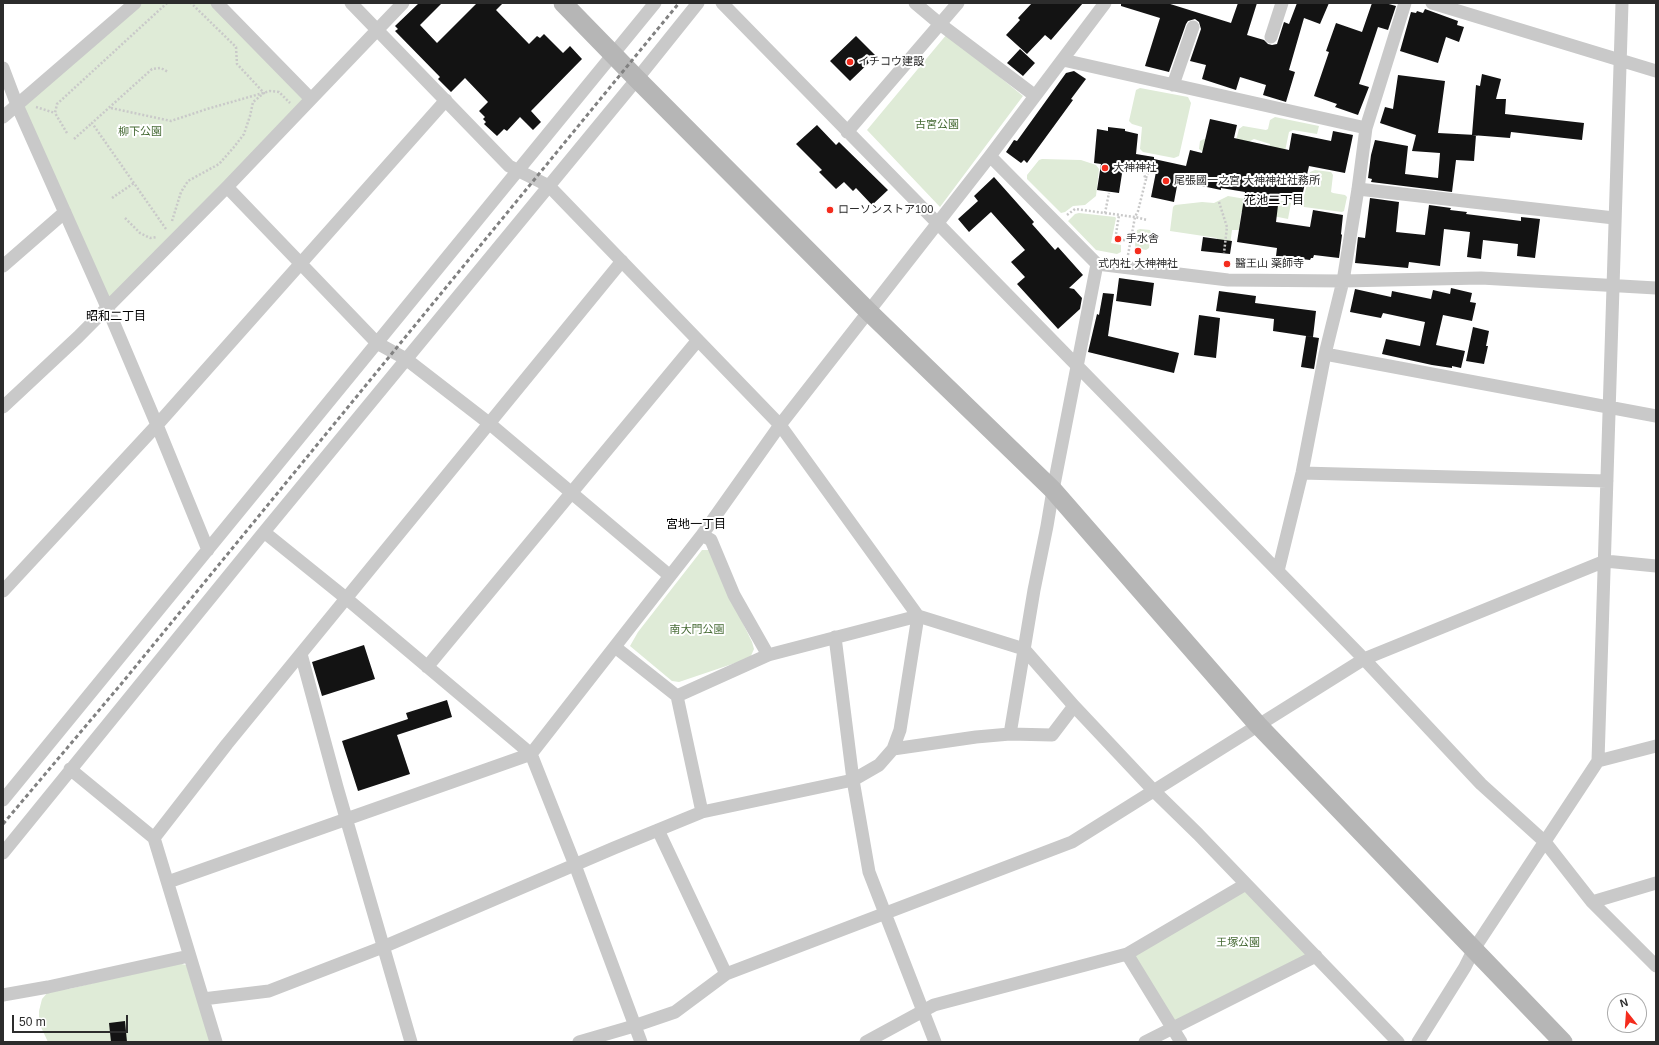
<!DOCTYPE html>
<meta charset="utf-8">
<style>
body{margin:0}
#map{position:relative;width:1659px;height:1045px;overflow:hidden;background:#fff;font-family:Arial,sans-serif}
canvas{display:block}
.frame{position:absolute;inset:0;border:4px solid #2c2c2c;pointer-events:none}
.north{position:absolute;left:1607px;top:993px;width:40px;height:40px;box-sizing:border-box;background:#fff;border:1px solid #ababab;border-radius:50%;rotate:343deg;font-size:11px;font-weight:700;line-height:16px;text-align:center;color:#2c2c2c}
.north::after{content:'';display:block;margin:auto;width:14px;height:18px;background:#f42c1d;clip-path:polygon(50% 0,100% 100%,50% 72%,0 100%)}
.scale{position:absolute;left:12px;top:1015px;width:116px;height:18px;box-sizing:border-box;border:2px solid #2c2c2c;border-top:0;padding-left:5px;font-size:12px;line-height:14px;white-space:nowrap;color:#2c2c2c;-webkit-text-stroke:3px #fff;paint-order:stroke}
</style>
<div id="map">
<canvas width="1659" height="1045"></canvas>
<div class="frame"></div>
<div class="north">N</div>
<div class="scale">50 m</div>
</div>
<script>
const context = document.querySelector('canvas').getContext('2d');
context.lineJoin = 'round';
function fillPath(path, color) { context.fillStyle = color; context.fill(path, 'evenodd'); }
const poly = rows => new Path2D(rows.map(r => 'M' + r).join(''));
function trace(path, color, width, dash) { context.strokeStyle = color; context.lineWidth = width; context.lineCap = dash ? 'butt' : 'round'; context.setLineDash(dash || []); context.stroke(path); }
function label(font, color, halo, rows, align = 'center') {
  context.font = font + ' Arial,"Noto Sans JP",sans-serif'; context.lineWidth = 4; context.setLineDash([]); context.textBaseline = 'middle'; context.strokeStyle = halo; context.fillStyle = color; for (const [text, x, y, turn = 0] of rows) {
    context.save(); context.translate(x, y); context.rotate((+turn || 0) * Math.PI / 180); context.textAlign = isNaN(turn) ? turn : align; if (halo) context.strokeText(text, 0, 0); context.fillText(text, 0, 0); context.restore();
  }
}
fillPath(poly([
 [139,3,214,3,307,100,108,304,21,107],
 [947,34,1023,96,940,207,867,130],
 [1140,88,1188,97,1191,103,1179,156,1174,158,1143,152,1140,149,1142,127,1132,124,1129,121,1136,90],
 [1275,117,1319,126,1317,134,1293,130,1289,132,1284,156,1269,154,1270,144,1254,139,1250,141,1247,158,1203,152,1199,149,1200,141,1204,139,1232,145,1235,144,1239,129,1243,126,1266,130,1268,129,1270,120],
 [1042,159,1081,160,1096,165,1099,169,1096,196,1085,205,1073,206,1065,212,1061,213,1027,179,1027,175,1039,160],
 [1315,170,1331,172,1333,175,1331,192,1333,193,1345,195,1347,197,1344,211,1342,212,1304,207,1302,204,1310,172],
 [1228,196,1257,201,1255,214,1241,212,1239,230,1232,230,1229,253,1216,251,1217,238,1170,231,1173,207,1175,205,1202,202,1214,203],
 [1261,197,1291,203,1288,219,1258,213],
 [1079,213,1115,217,1116,218,1111,243,1121,245,1121,252,1117,254,1096,250,1068,221,1075,214],
 [1140,229,1150,230,1151,233,1149,248,1146,250,1136,248,1135,245,1137,230],
 [702,550,709,550,732,601,752,642,754,649,750,658,679,682,672,681,630,646,638,632],
 [1246,889,1307,955,1174,1023,1134,955],
 [176,963,187,965,210,1042,48,1042,39,1023,39,1011,42,999,48,992,55,990,69,989]
]), '#dfebd7');
fillPath(poly([
 [419,3,442,3,420,25,437,43,477,3,503,3,496,10,529,44,537,36,540,38,544,34,563,53,570,46,582,59,531,111,541,122,533,130,520,117,507,131,504,129,497,136,484,124,486,122,483,119,485,117,479,111,488,102,465,78,451,92,438,79,440,77,395,31,398,29,395,26],
 [1032,3,1083,3,1051,40,1045,35,1027,54,1006,35,1020,20,1018,18],
 [1121,3,1167,3,1231,23,1238,3,1257,3,1247,35,1264,40,1268,44,1272,45,1277,44,1284,22,1289,24,1297,3,1329,3,1320,24,1304,18,1289,70,1295,72,1286,102,1263,95,1266,85,1240,77,1236,90,1202,79,1206,65,1190,61,1201,29,1199,22,1195,19,1188,21,1186,24,1169,72,1145,66,1160,18,1121,6],
 [1372,3,1385,3,1396,6,1388,30,1378,27,1359,84,1369,87,1358,115,1335,107,1337,104,1314,96,1329,52,1326,51,1336,23,1362,32],
 [1425,9,1458,21,1457,25,1464,27,1459,42,1446,37,1438,63,1400,51,1411,12,1416,13,1417,11,1423,13],
 [856,36,876,56,850,81,830,61],
 [1020,49,1035,63,1023,76,1007,63],
 [1074,71,1086,79,1071,99,1073,100,1027,163,1024,160,1021,163,1006,152,1014,140,1017,141,1066,73],
 [1482,74,1501,79,1496,99,1506,99,1505,114,1584,123,1582,140,1511,132,1510,138,1472,135,1476,85,1480,86],
 [1398,75,1445,81,1438,133,1476,135,1474,161,1456,160,1452,192,1371,182,1372,179,1368,178,1371,155,1375,140,1408,146,1405,174,1438,178,1440,153,1412,151,1416,135,1380,123,1385,107,1393,109],
 [1210,119,1237,125,1234,138,1289,150,1292,133,1331,141,1333,131,1353,135,1345,173,1309,166,1301,201,1279,197,1276,222,1310,227,1313,210,1343,215,1341,234,1342,235,1339,258,1314,255,1313,258,1311,258,1310,260,1276,256,1277,248,1237,242,1245,192,1221,188,1221,190,1178,181,1174,202,1151,197,1156,172,1123,167,1119,193,1097,190,1101,164,1094,163,1097,129,1108,131,1108,127,1125,129,1125,131,1138,134,1136,154,1154,157,1154,159,1186,166,1190,150,1202,153],
 [817,125,836,145,839,142,888,190,872,205,856,188,853,191,844,182,836,189,819,172,822,170,796,144],
 [994,177,1034,222,1032,224,1055,250,1058,247,1083,275,1069,288,1074,289,1082,298,1080,309,1058,329,1017,284,1025,277,1011,262,1025,250,991,212,969,232,958,219,978,201,974,196],
 [1370,198,1399,202,1396,232,1425,235,1429,205,1451,208,1450,210,1467,212,1466,214,1521,221,1521,217,1540,219,1535,258,1517,256,1518,244,1483,240,1481,259,1467,257,1470,232,1444,229,1440,266,1409,262,1408,268,1355,263,1358,237,1365,238],
 [1203,237,1232,241,1230,254,1201,251],
 [1119,278,1154,283,1151,306,1116,301],
 [1451,288,1472,293,1470,302,1476,303,1472,321,1443,315,1436,345,1465,351,1461,368,1452,366,1452,368,1432,365,1382,354,1386,339,1420,346,1425,322,1383,313,1381,318,1350,312,1355,289,1391,297,1392,291,1431,299,1433,290,1450,294],
 [1219,291,1256,296,1255,303,1316,311,1313,337,1273,331,1274,319,1216,311],
 [1103,293,1114,294,1108,336,1179,353,1174,373,1088,352,1097,314,1099,315],
 [1199,315,1220,318,1216,358,1194,355],
 [1473,327,1489,331,1486,346,1488,346,1484,364,1466,361],
 [1306,336,1319,338,1314,369,1301,367],
 [364,645,375,679,322,696,312,662],
 [447,700,452,717,397,735,410,774,358,791,342,741,408,719,406,713],
 [125,1021,127,1042,111,1042,109,1023]
]), '#131313');
trace(poly([
 [36,107,55,113],
 [111,108,171,121,207,109,270,91,279,92,290,103],
 [67,133,55,113,57,104,167,3],
 [74,139,92,123],
 [1146,178,1152,162],
 [112,198,134,183],
 [1219,202,1227,227,1224,253],
 [1105,213,1135,217,1138,211,1146,179,1137,160],
 [1067,215,1075,209,1105,213,1109,193],
 [125,218,140,233,150,238,157,237],
 [172,221,181,192,188,181,219,164,234,147,244,134,250,116,253,102,264,93,237,64,236,47,191,3],
 [166,229,92,123,152,69,161,68,168,72],
 [1116,234,1119,215],
 [1123,240,1130,241],
 [1128,255,1135,217,1147,220]
]), '#c9c9c9', 2.5, [2, 2]);
trace(poly([
 [217,3,311,99],
 [351,3,509,166,549,186,780,425,918,616,1024,649,1074,706,1154,791,1198,834,1398,1042],
 [722,3,1364,659,1481,784,1545,842,1592,902,1656,966],
 [915,3,940,24,1034,95],
 [1432,3,1656,71],
 [1271,37,1282,3],
 [1063,60,1366,128],
 [3,68,17,105,107,307,157,425,208,550],
 [1173,85,1193,27],
 [3,117,135,3],
 [847,132,958,3],
 [990,156,1097,264,1228,280,1343,281,1481,278,1656,288],
 [227,187,377,343,406,359,490,424,670,576],
 [1358,189,1614,218],
 [3,266,65,212],
 [1325,354,1656,416],
 [3,407,78,337,227,187,403,3],
 [1302,473,1607,481],
 [702,535,711,540,734,595,768,655],
 [1278,571,1302,473,1325,354,1343,281,1358,189,1366,128,1405,3],
 [3,591,157,425,446,100],
 [835,637,853,780,869,872,935,1042],
 [615,647,677,696,702,812],
 [301,654,337,787,411,1042],
 [427,667,698,340],
 [1010,734,1034,590,1047,526,1053,490,1097,264],
 [893,749,976,737,1010,734,1052,735,1074,706],
 [1598,761,1656,746],
 [70,769,154,838,216,1042],
 [3,800,655,3],
 [658,830,726,974],
 [154,838,227,744,622,261],
 [3,853,264,532,637,79,698,3],
 [168,882,531,754,347,599,264,532],
 [1592,902,1656,883],
 [1127,954,1181,1042],
 [3,995,48,987,189,956],
 [203,999,269,991,383,947,614,848,702,812,853,780,879,765,893,749,900,730,918,616,768,655,677,696],
 [579,1042,634,1026,675,1012,726,974,1072,842,1364,659,1605,561,1656,566],
 [641,1042,575,865,531,754,702,535,780,425,990,156,1105,3],
 [866,1042,934,1005,1127,954,1246,884],
 [1145,1042,1316,956],
 [1418,1042,1465,967,1474,949,1598,761,1622,3]
]), '#c9c9c9', 13);
trace(poly([
 [563,3,637,79,868,311,1053,490,1258,725,1563,1042]
]), '#b6b6b6', 19);
trace(poly([
 [3,824,122,683,679,3]
]), '#818181', 3, [4, 3]);
for (const [x, y, r, color] of [
 [850,62,4,"#f42c1d"],
 [1105,168,4,"#f42c1d"],
 [1166,181,4,"#f42c1d"],
 [830,210,4,"#f42c1d"],
 [1118,239,4,"#f42c1d"],
 [1138,251,4,"#f42c1d"],
 [1227,264,4,"#f42c1d"]
]) { const dot = new Path2D(); dot.arc(x, y, r, 0, 2 * Math.PI); context.fillStyle = color; context.fill(dot); trace(dot, '#fff', 1.5); }
label('11px', '#2c2c2c', '#fff', [
 ["イチコウ建設",858,62],
 ["大神神社",1113,168],
 ["尾張國一之宮 大神神社社務所",1174,181],
 ["ローソンストア100",838,210],
 ["手水舎",1126,239],
 ["式内社 大神神社",1138,264,"center"],
 ["醫王山 薬師寺",1235,264]
], 'left');
label('11px', '#476b36', '#fff', [
 ["古宮公園",937,125],
 ["柳下公園",140,132],
 ["南大門公園",697,630],
 ["王塚公園",1238,943]
]);
label('12px', '#000', '#fff', [
 ["花池二丁目",1274,201],
 ["昭和二丁目",116,317],
 ["宮地一丁目",696,525]
]);
</script>
